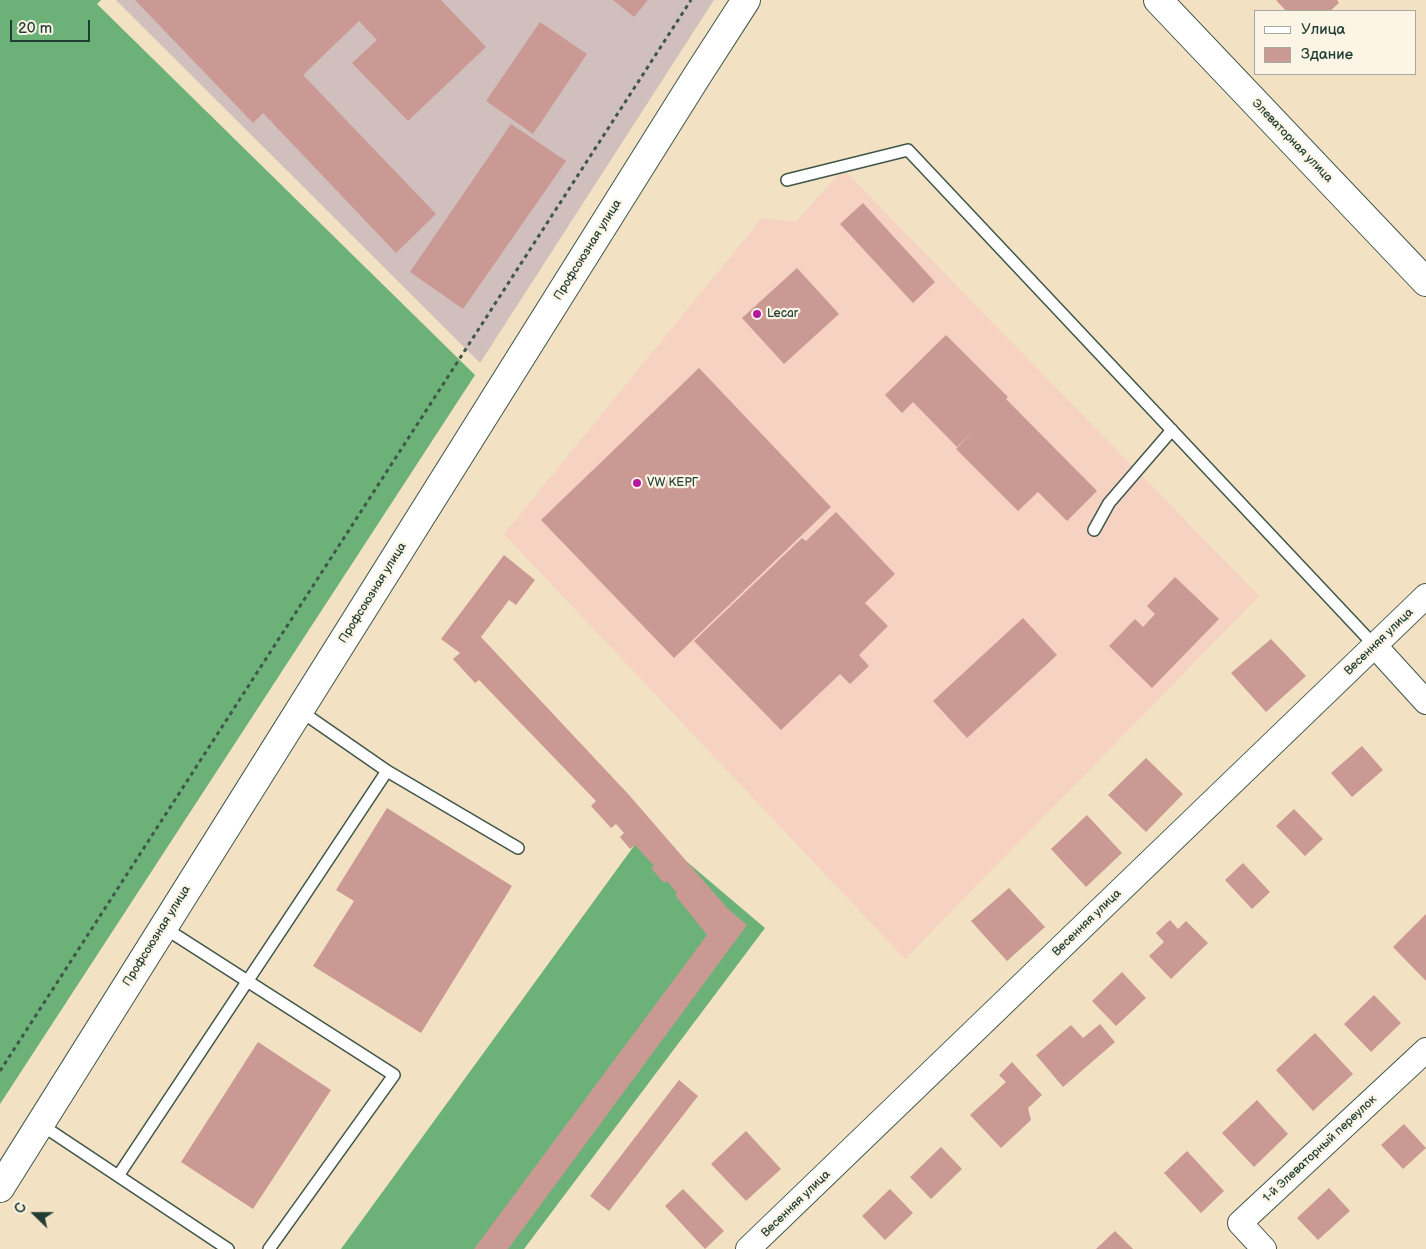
<!DOCTYPE html>
<meta charset="utf-8">
<style>
body{margin:0}
#map{position:relative;width:1426px;height:1249px;overflow:hidden;background:#f2e1c2;font-family:"Balsamiq Sans",sans-serif}
canvas{display:block}
.legend{position:absolute;left:1254px;top:10px;width:162px;height:65px;box-sizing:border-box;background:#fcf5e5;border:1px solid #a4ab9e;margin:0;padding:6px 9px;list-style:none;font-size:15px;color:#1f3d34}
.legend li{display:flex;align-items:center;gap:10px;height:25px}
.legend b{width:25px;border:1px solid #a4ab9e}
.north{position:absolute;left:10px;top:1189px;width:50px;height:50px;-webkit-text-stroke:4px #fcf5e5;paint-order:stroke;rotate:292deg;font-size:14px;font-weight:700;line-height:20px;text-align:center;color:#1f3d34}
.north::after{content:'';display:block;margin:auto;width:18px;height:22px;background:#1f3d34;clip-path:polygon(50% 0,100% 100%,50% 72%,0 100%)}
.scale{position:absolute;left:10px;top:20px;width:80px;height:22px;box-sizing:border-box;border:2px solid #1f3d34;border-top:0;padding-left:6px;font-size:15px;line-height:18px;white-space:nowrap;color:#1f3d34;-webkit-text-stroke:4px #fcf5e5;paint-order:stroke}
</style>
<div id="map">
<canvas width="1426" height="1249"></canvas>
<ul class="legend">
<li><b style="height:6px;background:#fff"></b>Улица</li>
<li><b style="height:14px;background:#ca9993"></b>Здание</li>
</ul>
<div class="north">С</div>
<div class="scale">20 m</div>
</div>
<script>
const context = document.querySelector('canvas').getContext('2d');
context.lineJoin = 'round';
function fillPath(path, color) { context.fillStyle = color; context.fill(path, 'evenodd'); }
const poly = rows => new Path2D(rows.map(r => 'M' + r).join(''));
function trace(path, color, width, dash) { context.strokeStyle = color; context.lineWidth = width; context.lineCap = dash ? 'butt' : 'round'; context.setLineDash(dash || []); context.stroke(path); }
function label(font, color, halo, rows, align = 'center') {
  context.font = font + ' "Balsamiq Sans",sans-serif'; context.lineWidth = 4.5; context.setLineDash([]); context.textBaseline = 'middle'; context.strokeStyle = halo; context.fillStyle = color; for (const [text, x, y, turn = 0] of rows) {
    context.save(); context.translate(x, y); context.rotate((+turn || 0) * Math.PI / 180); context.textAlign = isNaN(turn) ? turn : align; if (halo) context.strokeText(text, 0, 0); context.fillText(text, 0, 0); context.restore();
  }
}
fillPath(poly([
 [843,169,1259,596,905,959,504,534,762,218,796,222]
]), '#f6d2c3');
fillPath(poly([
 [116,0,714,0,480,363]
]), '#d1bfbd');
fillPath(poly([
 [0,0,101,0,97,4,475,375,0,1104],
 [647,828,765,928,524,1249,341,1249]
]), '#6cb278');
fillPath(poly([
 [135,0,441,0,486,47,408,121,352,63,377,40,359,21,303,75,436,214,396,253,263,113,253,123],
 [613,0,648,0,634,17],
 [1276,0,1337,0,1339,3,1330,11,1286,11],
 [540,22,587,54,533,134,486,101],
 [511,124,566,161,463,309,410,272],
 [863,203,935,282,913,303,840,224],
 [797,268,839,314,784,364,742,318],
 [946,335,1008,397,1006,399,1097,491,1067,521,1038,492,1018,511,956,449,974,430,957,447,913,402,902,413,885,395],
 [699,368,831,507,674,658,541,520],
 [836,512,895,574,865,603,888,626,859,655,869,666,850,684,840,674,781,730,694,641,802,538,806,541],
 [504,555,535,580,516,605,509,600,481,637,629,795,728,909,747,925,508,1249,474,1249,707,935,675,895,677,893,667,881,664,883,651,868,654,866,635,845,630,849,620,837,624,833,616,824,611,828,591,806,596,801,479,680,475,683,453,659,460,653,441,639],
 [1175,577,1219,619,1152,688,1109,646,1135,619,1143,627,1155,614,1147,606],
 [1023,618,1057,655,967,738,933,701],
 [1271,639,1306,676,1266,712,1231,673],
 [1362,746,1383,770,1352,797,1331,773],
 [1146,758,1183,794,1146,832,1108,795],
 [387,808,512,886,421,1033,313,966,354,901,336,890],
 [1294,809,1323,839,1305,856,1276,826],
 [1087,815,1122,853,1086,887,1051,849],
 [1243,863,1270,892,1252,909,1225,880],
 [1009,888,1045,927,1007,961,971,921],
 [1426,914,1426,981,1393,947],
 [1170,920,1178,929,1186,921,1208,943,1171,979,1149,956,1164,942,1156,933],
 [1122,972,1146,998,1116,1026,1092,1001],
 [1374,995,1401,1023,1371,1052,1344,1024],
 [1100,1024,1115,1042,1063,1087,1036,1055,1071,1025,1083,1038],
 [1315,1033,1353,1074,1313,1111,1276,1070],
 [258,1042,331,1090,253,1209,181,1162],
 [1012,1062,1042,1095,1028,1108,1031,1120,1001,1148,970,1115,1006,1082,999,1075],
 [679,1080,698,1096,609,1211,590,1196],
 [1257,1100,1288,1134,1254,1167,1222,1133],
 [1404,1124,1426,1148,1403,1169,1381,1145],
 [746,1131,781,1169,746,1201,711,1164],
 [941,1147,962,1169,931,1199,910,1177],
 [1187,1151,1224,1191,1201,1213,1164,1173],
 [1329,1188,1350,1211,1318,1240,1297,1218],
 [683,1189,724,1231,705,1249,665,1206],
 [890,1189,913,1213,885,1240,862,1216],
 [1115,1231,1133,1249,1096,1249]
]), '#ca9993');
const service = poly([
 [787,180,908,150,1375,646],
 [1094,530,1109,503,1172,430],
 [387,771,518,848],
 [163,927,394,1075,269,1249],
 [40,1124,228,1249],
 [118,1176,387,771,299,710]
]);
const minor = poly([
 [1375,646,1426,702],
 [748,1249,1426,596],
 [1264,1249,1240,1223,1426,1050]
]);
const secondary = poly([
 [0,1188,697,76,746,0]
]);
const primary = poly([
 [1158,0,1426,282]
]);
trace(service, '#3f5649', 14);
trace(minor, '#3f5649', 26);
trace(secondary, '#3f5649', 30);
trace(primary, '#3f5649', 30);
trace(poly([
 [0,1071,691,0]
]), '#3f5649', 3, [4, 4]);
trace(service, '#fff', 11);
trace(minor, '#fff', 24);
trace(secondary, '#fff', 28);
trace(primary, '#fff', 28);
for (const [x, y, r, color] of [
 [757,314,5,"#b5179e"],
 [637,483,5,"#b5179e"]
]) { const dot = new Path2D(); dot.arc(x, y, r, 0, 2 * Math.PI); context.fillStyle = color; context.fill(dot); trace(dot, '#fcf5e5', 2); }
label('12px', '#1f3d34', '#fcf5e5', [
 ["Элеваторная улица",1292,141,46],
 ["Профсоюзная улица",588,250,-58],
 ["Профсоюзная улица",373,593,-58],
 ["Весенняя улица",1379,642,-44],
 ["Весенняя улица",1087,923,-44],
 ["Профсоюзная улица",157,936,-58],
 ["1-й Элеваторный переулок",1320,1149,-43],
 ["Весенняя улица",796,1204,-44]
]);
label('12px', '#1f3d34', '#fcf5e5', [
 ["Lecar",767,314],
 ["VW КЕРГ",647,483]
], 'left');
</script>
